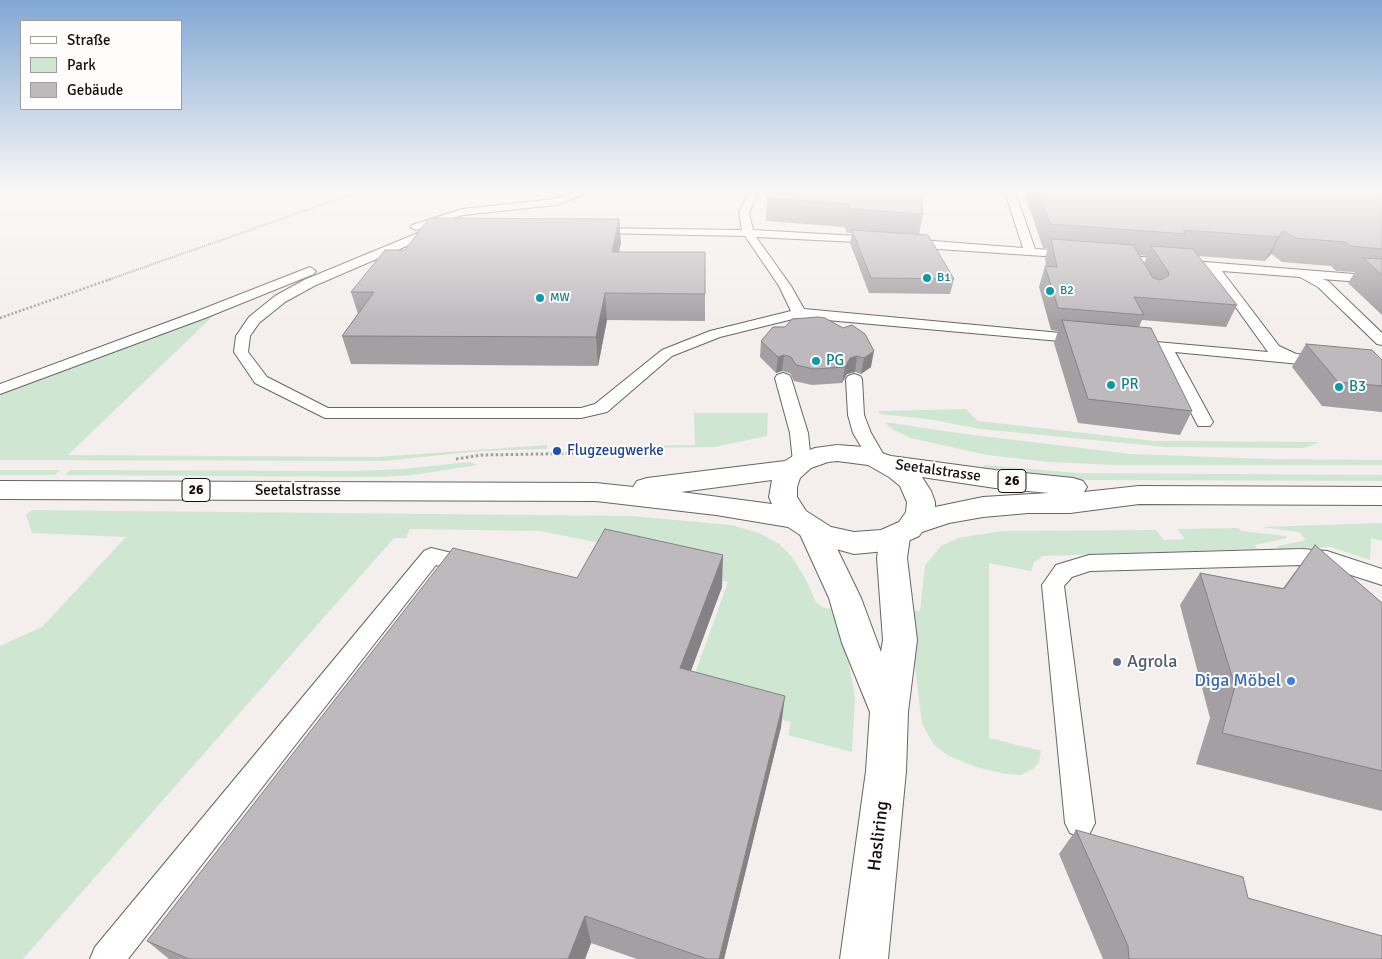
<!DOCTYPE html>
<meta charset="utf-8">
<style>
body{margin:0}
#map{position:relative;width:1382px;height:959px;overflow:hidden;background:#f4efed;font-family:Signika,sans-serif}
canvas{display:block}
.legend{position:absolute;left:20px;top:20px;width:162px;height:90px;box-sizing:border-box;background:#fffdfc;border:1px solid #a09e9d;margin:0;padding:6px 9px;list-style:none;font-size:15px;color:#110f0f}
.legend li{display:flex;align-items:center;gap:10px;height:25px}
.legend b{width:25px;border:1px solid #a09e9d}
</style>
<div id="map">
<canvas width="1382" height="959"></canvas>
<ul class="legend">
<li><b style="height:6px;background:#fff"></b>Straße</li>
<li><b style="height:14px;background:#cfe6d2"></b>Park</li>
<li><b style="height:14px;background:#bdb9bd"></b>Gebäude</li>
</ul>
</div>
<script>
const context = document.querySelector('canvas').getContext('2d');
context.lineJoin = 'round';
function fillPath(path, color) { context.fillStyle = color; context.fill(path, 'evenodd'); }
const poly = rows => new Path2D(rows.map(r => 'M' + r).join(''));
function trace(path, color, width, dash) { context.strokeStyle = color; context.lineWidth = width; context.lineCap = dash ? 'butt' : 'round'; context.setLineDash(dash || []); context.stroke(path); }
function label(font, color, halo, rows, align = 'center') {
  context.font = font + ' Signika,sans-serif'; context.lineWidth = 4; context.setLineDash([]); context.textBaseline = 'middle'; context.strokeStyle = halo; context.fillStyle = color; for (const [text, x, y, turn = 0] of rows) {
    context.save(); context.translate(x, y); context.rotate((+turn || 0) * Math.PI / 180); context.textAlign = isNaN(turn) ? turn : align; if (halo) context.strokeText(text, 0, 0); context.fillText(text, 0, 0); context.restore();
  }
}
fillPath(poly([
 [214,312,214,315,68,455,378,457,547,445,547,449,481,451,384,461,0,460,0,392],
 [966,409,978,421,1155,441,1320,442,1304,448,1165,447,980,429,928,419,880,414,878,411],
 [694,413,768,413,767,436,715,447,574,449,575,446,695,445],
 [884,422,965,434,1131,454,1268,459,1382,460,1382,465,1116,465,1049,462,987,455,911,438,894,430],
 [469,462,478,465,413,475,380,477,65,475,70,470,353,471,403,469],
 [985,465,1078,473,1382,475,1382,481,1088,480,1044,478,981,469],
 [0,470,60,470,55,475,0,475],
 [32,510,631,516,731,525,759,533,779,544,793,558,807,582,816,602,824,608,833,609,849,664,855,697,852,752,788,735,791,722,687,696,728,582,607,555,611,545,540,531,410,529,406,538,394,538,386,547,23,959,0,959,0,646,42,627,126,537,32,533,26,515],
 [1382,523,1382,541,1371,538,1370,560,1331,547,1277,549,1278,546,1306,540,1299,532,1261,527],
 [1238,528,1241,531,1286,536,1287,538,1255,545,1257,549,1043,556,1034,562,1031,571,989,563,989,738,1041,751,1039,762,1033,769,1021,775,1006,774,976,767,949,756,934,745,922,724,908,610,920,611,925,565,941,546,959,538,1002,531,1156,530,1164,540,1185,539,1177,529]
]), '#cfe6d2');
const lane = poly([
 [584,189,598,189,556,205,463,215,416,230,410,227,412,225,462,209,554,199,584,189],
 [750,189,760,189,749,213,753,230,876,237,882,240,876,243,756,237,791,286,804,309,1082,335,1087,336,1089,339,1087,342,1082,343,816,319,809,322,797,318,720,337,672,356,607,412,581,418,325,418,255,383,234,352,236,336,249,317,275,296,304,280,425,230,436,228,442,231,440,233,432,235,314,286,285,302,259,323,250,336,248,352,267,377,328,408,581,408,595,404,662,350,710,331,791,311,779,286,745,236,596,233,590,230,592,228,742,230,739,213,750,189],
 [1004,189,1014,189,1035,249,1070,251,1076,255,1074,258,908,247,902,243,908,239,1023,248,1004,189],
 [1117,255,1379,276,1380,279,1379,282,1374,283,1322,279,1328,281,1382,333,1382,345,1377,344,1318,287,1300,277,1222,271,1279,346,1296,354,1321,356,1326,358,1329,361,1326,364,1321,366,1175,352,1213,422,1210,426,1198,426,1159,351,1129,347,1127,344,1129,341,1134,340,1268,352,1209,270,1113,262,1111,259,1117,255],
 [310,267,316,271,314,274,205,318,0,394,0,384,195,312,310,267],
 [783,373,789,375,791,378,808,433,811,462,808,466,802,468,796,466,793,462,790,433,775,378,777,375,783,373],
 [854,374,860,376,862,379,864,415,871,433,886,459,883,463,877,465,871,463,853,433,848,415,846,379,848,376,854,374],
 [431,548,477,559,480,565,477,571,469,573,436,565,128,959,90,959,95,947,424,551,431,548],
 [1302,549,1327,551,1382,569,1382,585,1326,567,1302,565,1090,571,1072,577,1064,586,1095,823,1090,833,1080,837,1070,833,1065,823,1042,585,1056,565,1089,555,1302,549]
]);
const street = poly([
 [813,520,824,523,828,530,861,598,881,652,883,640,877,558,880,537,884,530,895,526,906,530,910,537,907,558,917,640,908,712,906,771,888,959,840,959,866,771,870,712,842,643,829,598,798,530,802,523,813,520]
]);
const primary = poly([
 [837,445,864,447,891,456,995,470,1073,478,1083,481,1087,487,1084,492,1139,486,1382,487,1382,505,1139,504,1070,513,1028,513,983,517,949,523,922,532,919,536,886,551,854,554,811,542,788,527,716,515,596,501,0,499,0,481,596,483,633,487,637,481,647,478,785,461,793,456,815,448,837,445],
 [837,461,868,465,889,477,900,486,907,502,906,512,899,522,881,530,854,532,831,527,806,511,797,497,797,487,800,478,811,468,828,462,837,461],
 [922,477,995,488,1049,493,983,497,935,507,935,502,931,491,922,477],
 [772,480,769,497,772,504,681,492,772,480]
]);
trace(lane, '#696563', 2);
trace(street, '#696563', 2);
trace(primary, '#696563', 2);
trace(poly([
 [108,280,366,189]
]), '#a39f9d', 2, [1, 1]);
trace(poly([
 [0,318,111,279]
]), '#a39f9d', 2.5, [2, 2]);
trace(poly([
 [456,459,482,455,657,452]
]), '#a39f9d', 3, [2.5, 2.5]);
fillPath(lane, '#fff');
fillPath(street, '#fff');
fillPath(primary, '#fff');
fillPath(poly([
 [771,189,923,214,919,235,954,279,950,294,869,293,850,243,852,233,847,233,845,227,766,221,767,198],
 [1023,189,1382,189,1382,315,1348,283,1355,272,1336,271,1331,266,1282,262,1271,254,1265,261,1198,256,1237,305,1226,327,1142,320,1139,327,1192,411,1180,435,1078,423,1054,343,1058,331,1051,330,1039,287,1045,266,1046,266,1045,258,1048,248,1043,248],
 [1139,255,1147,256,1144,263],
 [619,219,621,243,619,252,705,252,705,321,607,320,598,366,351,364,342,336,358,314,351,292],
 [785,327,843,328,871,367,861,374,855,372,847,374,842,383,812,385,794,381,790,373,782,371,776,373,760,357,761,341],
 [1306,344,1382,360,1382,412,1322,406,1292,367],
 [1315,545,1382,603,1382,811,1196,764,1210,718,1180,605,1200,573,1283,588],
 [577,578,722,587,691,671,781,727,724,959,637,959,591,943,585,959,169,959,147,941],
 [1076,830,1248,898,1382,959,1103,959,1059,854]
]), '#a39fa3');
fillPath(poly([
 [619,219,621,243,613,277,612,252],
 [1283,231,1271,254,1265,261,1278,237],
 [605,293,607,320,598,366,596,337],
 [874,351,871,367,861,374,864,358],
 [784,355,782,371,776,373,778,357],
 [857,356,855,372,847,374,842,383,845,367,850,358],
 [723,555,722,587,680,700,680,668],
 [785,696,781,727,724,959,719,959],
 [585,916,591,943,585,959,568,959]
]), '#848284');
const building = poly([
 [771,189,922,189,923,214,850,209,848,204,767,198,771,189],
 [1037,189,1382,189,1382,249,1350,246,1345,242,1295,238,1283,231,1278,237,1183,230,1186,234,1050,224,1037,189],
 [429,218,619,219,612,252,705,252,705,294,605,293,596,337,342,336,374,292,351,292,385,250,405,250,429,218],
 [852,230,928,235,954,279,871,278,852,230],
 [1051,239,1133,245,1153,278,1160,280,1168,276,1169,273,1151,246,1193,249,1237,305,1134,297,1144,315,1058,308,1045,266,1057,267,1051,239],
 [1363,258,1382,259,1382,275,1363,258],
 [818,317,825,318,843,328,852,325,865,334,874,351,864,358,857,356,850,358,845,367,814,369,796,365,791,357,784,355,778,357,761,341,773,327,785,327,792,319,818,317],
 [1062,320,1151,328,1192,411,1088,399,1062,320],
 [1306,344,1372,350,1382,360,1382,386,1338,382,1306,344],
 [605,529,723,555,680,668,785,696,719,959,707,959,585,916,568,959,189,959,147,941,453,548,577,578,605,529],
 [1315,545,1382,603,1382,771,1222,733,1235,686,1200,573,1284,589,1315,545],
 [1076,830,1243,877,1248,898,1382,936,1382,959,1129,959,1128,946,1076,830]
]);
fillPath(building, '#bdb9bd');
trace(building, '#848284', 1);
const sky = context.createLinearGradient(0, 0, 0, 323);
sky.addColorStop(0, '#81a8d4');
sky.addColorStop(0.59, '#faf8f7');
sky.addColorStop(1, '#faf8f700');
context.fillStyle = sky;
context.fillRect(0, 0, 1382, 323);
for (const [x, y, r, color] of [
 [927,278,5,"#0f9aa8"],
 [1050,291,5,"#0f9aa8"],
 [540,298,5,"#0f9aa8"],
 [816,361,5,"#0f9aa8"],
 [1111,385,5,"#0f9aa8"],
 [1339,387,5,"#0f9aa8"],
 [557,451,5,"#1a4fb4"],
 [1117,662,5,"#5c6f8a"],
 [1291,681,5,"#3f7fe0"]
]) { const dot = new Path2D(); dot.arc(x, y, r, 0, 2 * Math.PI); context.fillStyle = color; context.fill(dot); trace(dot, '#fffdfc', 2); }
label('12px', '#0d838f', '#fffdfc', [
 ["B1",937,278],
 ["B2",1060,291],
 ["MW",550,298]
], 'left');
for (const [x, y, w] of [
 [1012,481,28],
 [196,490,28]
]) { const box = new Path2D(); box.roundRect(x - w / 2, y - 11.5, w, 23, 4); context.fillStyle = '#fffdfc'; context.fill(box); trace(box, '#110f0f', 1); }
label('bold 14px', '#110f0f', null, [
 ["26",1012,481],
 ["26",196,490]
]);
label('15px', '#0d838f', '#fffdfc', [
 ["PG",826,361],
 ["PR",1121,385],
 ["B3",1349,387]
], 'left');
label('15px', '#164399', '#fffdfc', [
 ["Flugzeugwerke",567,451]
], 'left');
label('15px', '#110f0f', '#fffdfc', [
 ["Seetalstrasse",938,471,8],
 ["Seetalstrasse",298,491]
]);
label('18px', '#4e5e75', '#fffdfc', [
 ["Agrola",1127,662]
], 'left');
label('18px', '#366cbe', '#fffdfc', [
 ["Diga Möbel",1281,681]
], 'right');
label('18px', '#110f0f', '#fffdfc', [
 ["Hasliring",879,836,-83]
]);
</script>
